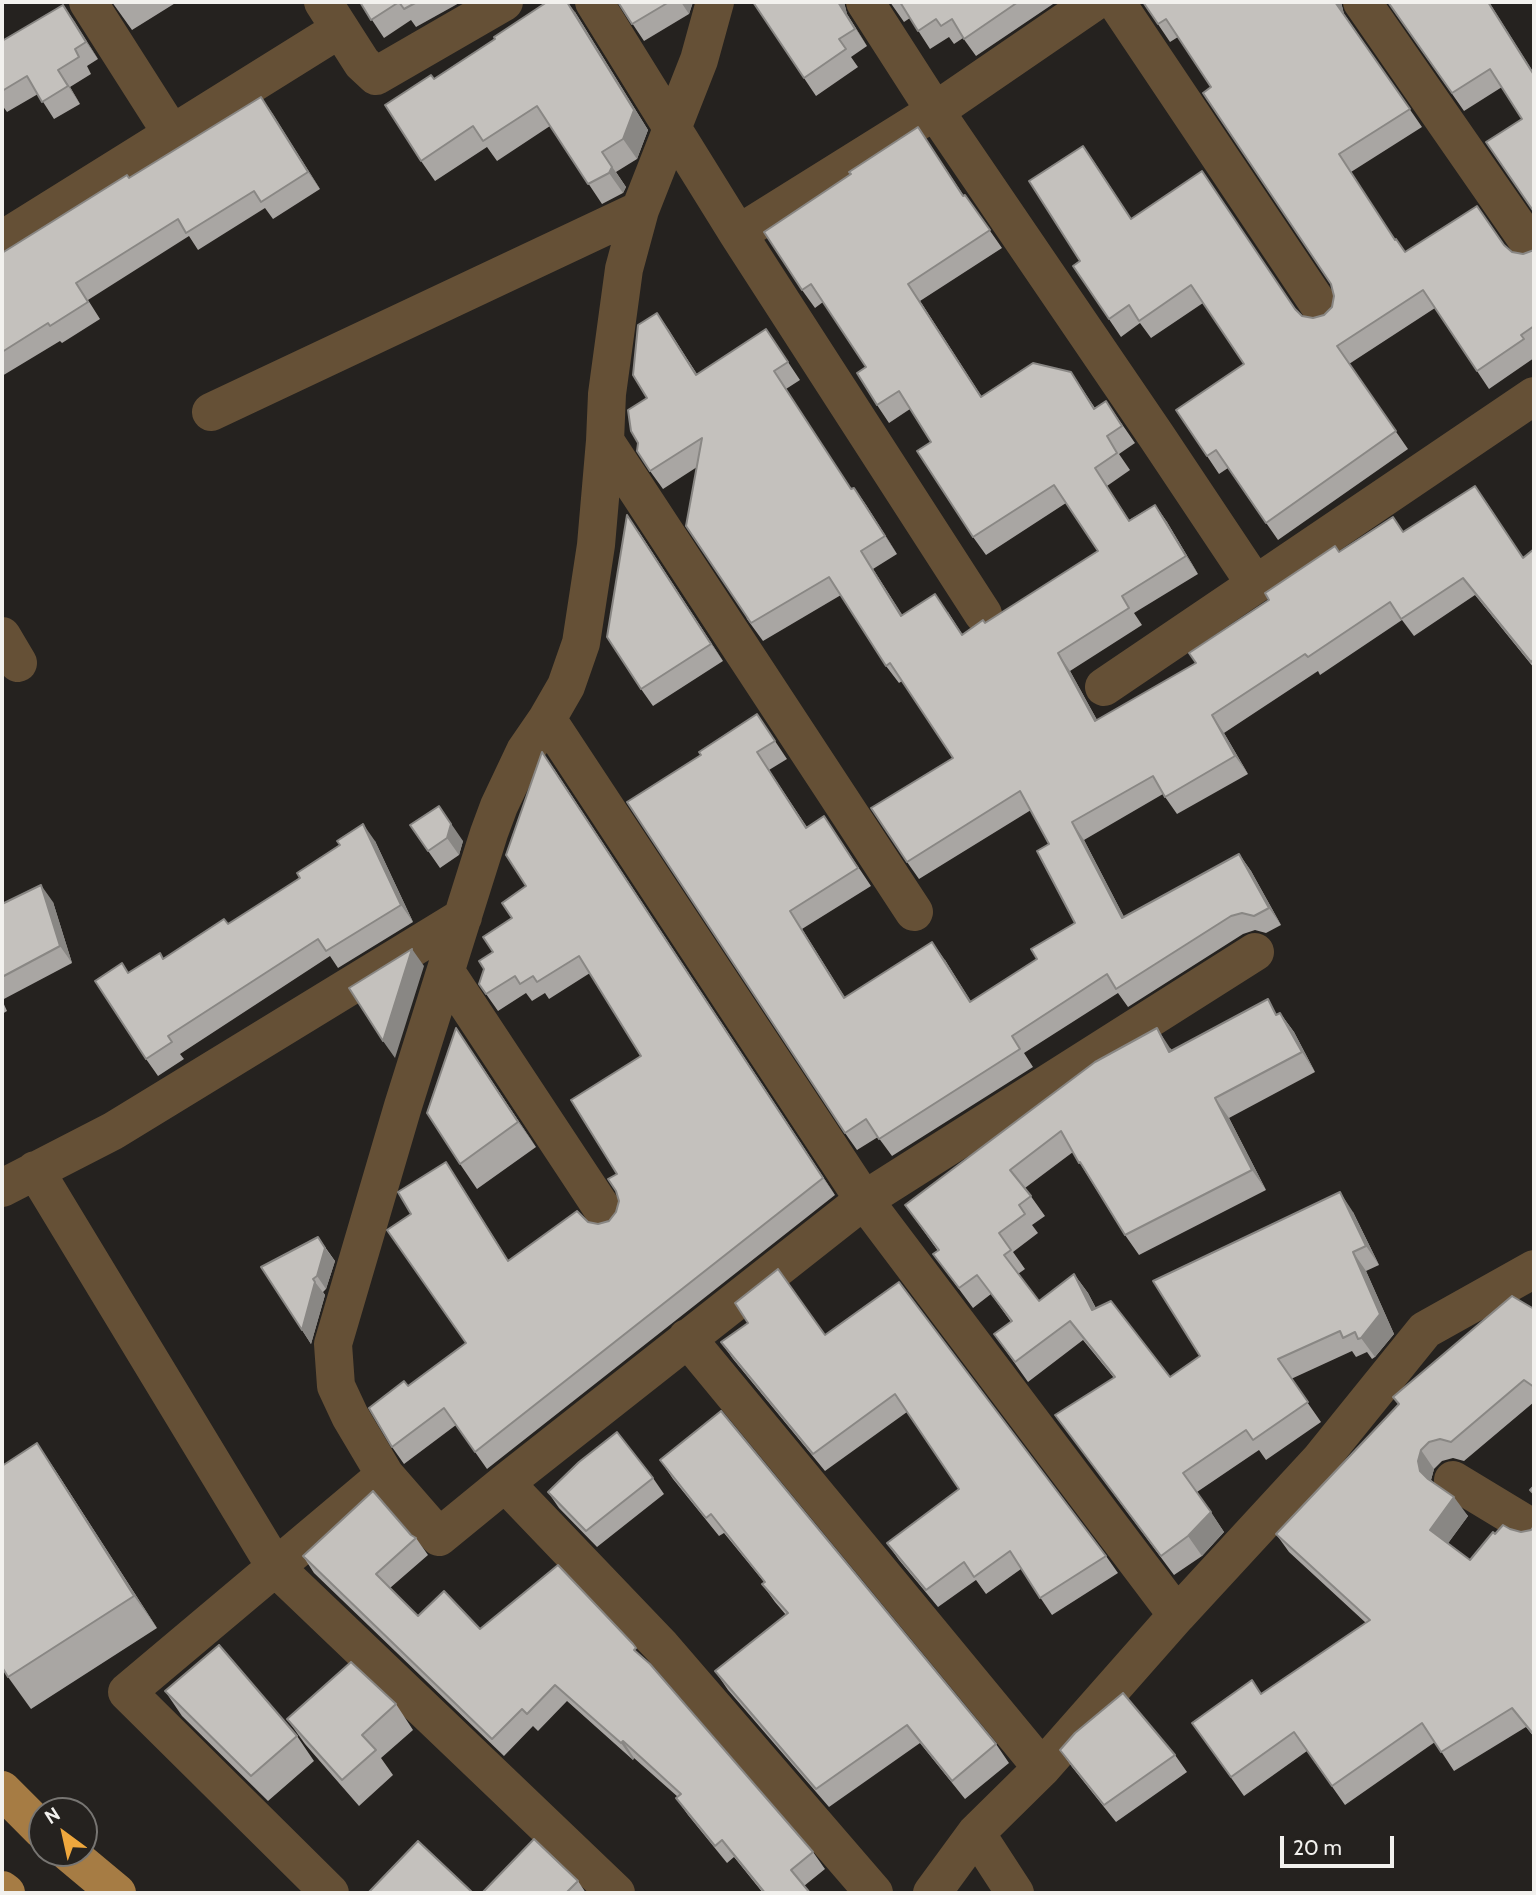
<!DOCTYPE html>
<style>
body{margin:0}
#map{position:relative;width:1536px;height:1895px;overflow:hidden;background:#25221f;font-family:Cabin,sans-serif}
canvas{display:block}
.frame{position:absolute;inset:0;border:4px solid #f2f1ee;pointer-events:none}
.north{position:absolute;left:28px;top:1797px;width:70px;height:70px;box-sizing:border-box;background:#25221f;border:2px solid #777572;border-radius:50%;rotate:327deg;font-size:19px;font-weight:700;line-height:28px;text-align:center;color:#f2f1ee}
.north::after{content:'';display:block;margin:auto;width:24px;height:32px;background:#eea73d;clip-path:polygon(50% 0,100% 100%,50% 72%,0 100%)}
.scale{position:absolute;left:1280px;top:1836px;width:114px;height:32px;box-sizing:border-box;border:4px solid #f2f1ee;border-top:0;padding-left:9px;font-size:21px;line-height:24px;white-space:nowrap;color:#f2f1ee;-webkit-text-stroke:5px #25221f;paint-order:stroke}
</style>
<div id="map">
<canvas width="1536" height="1895"></canvas>
<div class="frame"></div>
<div class="north">N</div>
<div class="scale">20 m</div>
</div>
<script>
const context = document.querySelector('canvas').getContext('2d');
context.lineJoin = 'round';
const poly = rows => new Path2D(rows.map(r => 'M' + r).join(''));
function trace(path, color, width, dash) { context.strokeStyle = color; context.lineWidth = width; context.lineCap = dash ? 'butt' : 'round'; context.setLineDash(dash || []); context.stroke(path); }
function fillPath(path, color) { context.fillStyle = color; context.fill(path, 'evenodd'); }
trace(poly([
 [88,2,172,134],
 [323,2,362,63,376,76,504,2],
 [594,2,738,234,983,614],
 [715,2,699,60,640,210,624,269,607,394,605,441,596,545,581,643,566,686,547,719,864,1200,1177,1615],
 [865,2,935,111,1157,437,1255,584],
 [1116,2,1325,314],
 [1362,2,1534,250],
 [738,234,935,111,1094,2],
 [2,240,340,29],
 [211,412,640,210],
 [605,441,914,912],
 [2,636,18,663],
 [1104,687,1534,396],
 [547,719,525,751,499,806,489,833,403,1106,333,1344,336,1386,350,1416,385,1475,439,1537,505,1483,864,1200,1255,952],
 [446,972,609,1219],
 [35,1170,276,1568,616,1893],
 [2,1188,113,1131,463,917],
 [687,1338,1042,1768],
 [1453,1480,1534,1529],
 [505,1483,661,1646,874,1893],
 [976,1833,1015,1893],
 [330,1893,127,1692,385,1475],
 [932,1893,976,1833,1042,1768,1177,1615,1320,1460,1425,1330,1534,1269]
]), '#655036', 38);
trace(poly([
 [2,1790,42,1830],
 [69,1853,117,1893],
 [2,1890,6,1893]
]), '#a67c44', 38);
fillPath(poly([
 [112,2,177,2,132,30],
 [360,2,461,2,416,27,411,20,384,38],
 [618,2,693,2,689,14,644,41],
 [753,2,844,2,847,14,867,46,851,57,858,67,816,96],
 [890,2,1056,2,976,56,963,38,954,44,949,37,930,49,910,18,904,22],
 [1143,2,1341,2,1344,14,1422,127,1351,172,1395,240,1405,252,1504,245,1512,252,1523,254,1534,250,1534,352,1533,353,1534,358,1489,389,1435,308,1349,364,1408,449,1278,540,1228,468,1219,474,1207,456,1244,364,1203,303,1151,338,1140,323,1121,337,1073,266,1080,261,1083,146,1131,219,1296,310,1302,316,1313,318,1324,315,1332,307,1334,296,1331,284,1211,87,1178,37,1170,42],
 [1388,2,1534,73,1522,119,1502,87,1464,111],
 [63,5,98,59,87,66,91,74,70,87,80,104,54,119,38,94,7,112,2,105,2,41],
 [575,12,648,130,637,159,616,172,626,187,623,193,602,204,550,126,497,161,487,147,435,181,421,161,434,79],
 [261,97,320,189,273,219,265,208,198,250,189,236,88,300,100,319,62,343,60,341,2,376,2,253,129,178],
 [918,127,964,196,965,195,1002,248,920,301,981,396,1071,372,1095,408,1106,401,1135,443,1119,454,1130,470,1107,486,1129,520,1155,505,1167,522,1198,574,1134,613,1142,625,1070,671,1097,720,1196,663,1269,600,1339,552,1404,532,1487,503,1523,558,1534,549,1534,668,1475,595,1414,636,1402,620,1320,675,1318,671,1224,733,1248,774,1177,814,1163,794,1084,840,1124,917,1239,854,1251,871,1281,925,1266,933,1255,930,1243,934,1128,1007,1118,993,1024,1053,1033,1067,892,1156,878,1137,857,1150,845,1133,701,755,757,714,787,759,769,770,807,827,824,816,871,886,802,929,845,998,945,960,971,1002,1037,959,1075,923,1049,844,1031,810,919,879,907,862,953,758,902,681,899,683,886,666,841,595,763,641,747,619,697,467,663,489,650,471,647,398,657,313,697,374,766,329,800,380,786,389,851,489,854,488,866,505,897,554,873,569,902,615,948,612,962,634,985,623,1098,551,1066,503,986,555,973,537,931,442,910,409,889,423,877,405,866,367,823,302,815,308,802,290,851,174],
 [639,532,723,661,653,706,641,689],
 [554,769,835,1195,487,1469,456,1425,404,1464,392,1447,408,1386,466,1343,411,1214,446,1162,457,1179,508,1260,588,1222,598,1224,609,1221,616,1212,619,1201,617,1174,641,1056,590,973,549,999,545,993,532,1001,526,993,498,1011,479,984,493,952,512,918,526,886],
 [410,825,463,841,459,855,440,868],
 [375,841,413,922,338,968,330,956,180,1054,184,1059,158,1076,146,1059,129,973,164,958,228,924],
 [53,902,72,963,2,1000,7,1011,2,1014,2,904],
 [1280,1013,1294,1032,1315,1072,1229,1118,1266,1190,1139,1255,1125,1235,1073,1152,1025,1188,1045,1216,1032,1225,1038,1233,1013,1252,1025,1269,1018,1274,1039,1301,1074,1274,1088,1293,1096,1308,1170,1377,1200,1356,1353,1212,1379,1265,1366,1271,1394,1334,1375,1357,1372,1359,1367,1352,1356,1357,1352,1351,1291,1379,1321,1422,1266,1460,1259,1450,1197,1492,1224,1532,1202,1556,1174,1575,1055,1415,1114,1378,1083,1340,1028,1382,994,1334,1011,1322,991,1294,973,1308,933,1254,938,1251,905,1205,1170,1048,1172,1050],
 [473,1053,536,1147,477,1189,460,1164],
 [318,1237,335,1261,326,1289,323,1292,325,1295,311,1344,302,1330],
 [1534,1309,1534,1402,1464,1461,1453,1458,1442,1461,1434,1469,1431,1480,1468,1516,1448,1543,1470,1560,1495,1534,1510,1529,1521,1532,1531,1530,1534,1526,1534,1737,1526,1727,1454,1771,1435,1742,1345,1805,1307,1751,1244,1796,1192,1723,1261,1694,1366,1623,1289,1552,1276,1534,1399,1405,1393,1397],
 [825,1335,1106,1556,1118,1573,1052,1615,1021,1569,986,1594,976,1580,938,1607,899,1560,887,1543,959,1489,907,1412,825,1471,733,1359,721,1342],
 [37,1443,59,1476,157,1628,31,1709,8,1677],
 [660,1460,996,1744,1009,1763,965,1799,920,1743,829,1807,728,1690,715,1671,786,1615,775,1602,762,1584,764,1582,724,1533,719,1536,673,1479],
 [653,1478,664,1494,597,1547,559,1508,548,1492],
 [416,1538,428,1555,390,1588,418,1616,480,1629,644,1658,813,1852,825,1869,804,1886,810,1893,763,1893,734,1857,727,1863,688,1815,676,1798,678,1797,634,1758,633,1760,567,1701,538,1731,533,1726,504,1756,314,1573,303,1556],
 [165,1691,297,1736,314,1761,268,1801,182,1716],
 [396,1704,413,1730,381,1758,393,1775,359,1806,305,1744,287,1719],
 [1060,1750,1175,1755,1187,1772,1116,1822,1072,1767],
 [578,1881,586,1893,482,1893]
]), '#a9a6a3');
fillPath(poly([
 [567,2,575,12,648,130,637,159,623,139],
 [681,2,693,2,689,14],
 [838,2,844,2,847,14,867,46],
 [1335,2,1341,2,1344,14,1422,127],
 [1488,2,1489,2,1534,73,1534,75],
 [63,5,75,22,98,59,86,42],
 [58,70,70,87,80,104,68,86],
 [261,97,273,114,320,189,308,172],
 [1083,146,1095,163,1143,237,1131,219],
 [602,152,626,187,623,193,609,173],
 [908,284,920,301,993,414,981,397],
 [657,313,669,330,708,392,696,375],
 [854,488,866,505,897,554,885,536],
 [1155,505,1167,522,1198,574,1186,556],
 [627,515,639,532,723,661,711,644],
 [861,551,873,569,914,633,901,616],
 [1058,653,1070,671,1107,738,1095,721],
 [1212,715,1224,733,1248,774,1235,756],
 [542,752,554,769,835,1195,823,1178],
 [757,752,769,770,818,845,806,828],
 [439,806,463,841,459,855,447,838],
 [1072,822,1084,840,1134,936,1122,918],
 [363,824,375,841,413,922,401,905],
 [1239,854,1251,871,1281,925,1269,908],
 [41,885,53,902,72,963,60,946],
 [790,911,802,929,857,1016,844,998],
 [932,942,945,960,983,1020,970,1002],
 [412,949,424,966,395,1058,383,1041],
 [1280,1013,1294,1032,1315,1072,1302,1052],
 [456,1028,473,1053,536,1147,518,1122],
 [1157,1028,1170,1048,1182,1071,1169,1052],
 [1215,1098,1229,1118,1266,1190,1252,1170],
 [446,1162,457,1179,519,1278,508,1261],
 [1340,1192,1353,1212,1379,1265,1366,1246],
 [325,1248,335,1261,326,1289,317,1276],
 [1353,1252,1366,1271,1394,1334,1375,1357,1361,1338],
 [1074,1274,1088,1293,1106,1329,1092,1310],
 [315,1282,325,1295,311,1344,302,1330],
 [37,1443,59,1476,157,1628,134,1596],
 [1421,1450,1434,1469,1431,1480,1434,1490,1420,1471,1418,1461],
 [1454,1497,1468,1516,1444,1549,1430,1530],
 [1211,1512,1224,1532,1202,1556,1188,1536],
 [623,1741,634,1758,633,1760,621,1743]
]), '#898784');
const building = poly([
 [360,2,417,2,404,9,399,2,371,20,360,2],
 [547,2,567,2,634,110,623,139,602,152,612,167,609,173,588,184,537,106,483,141,473,126,421,161,385,105,431,75,434,79,495,39,494,37,547,2],
 [618,2,669,2,632,24,618,2],
 [753,2,838,2,855,29,839,39,846,49,804,78,753,2],
 [900,2,1018,2,964,39,952,19,941,26,936,19,918,31,900,2],
 [1143,2,1335,2,1410,109,1339,154,1395,240,1396,239,1405,252,1477,206,1504,245,1512,252,1523,254,1534,250,1534,326,1521,335,1524,339,1477,371,1423,290,1337,346,1396,431,1266,523,1216,450,1207,456,1176,410,1244,364,1191,285,1139,321,1129,305,1109,319,1073,266,1080,261,1029,181,1083,146,1131,219,1202,171,1295,309,1302,316,1313,318,1324,315,1332,307,1334,296,1331,284,1203,93,1211,87,1166,19,1158,24,1143,2],
 [1388,2,1488,2,1534,75,1534,212,1486,142,1522,119,1490,69,1452,93,1388,2],
 [63,5,86,42,75,49,79,57,58,70,68,86,42,102,27,76,2,91,2,41,63,5],
 [261,97,308,172,261,202,254,191,186,233,178,219,76,283,88,302,50,326,48,323,2,352,2,253,127,175,129,178,261,97],
 [918,127,963,196,965,195,990,230,908,284,981,397,1033,363,1071,372,1094,409,1106,401,1122,426,1107,436,1117,453,1095,468,1129,521,1155,505,1186,556,1122,596,1129,608,1058,653,1095,721,1196,663,1189,653,1269,600,1265,593,1335,546,1339,552,1393,517,1403,532,1475,486,1523,558,1534,549,1534,659,1531,662,1463,578,1401,619,1390,602,1308,657,1305,654,1212,715,1235,756,1165,797,1153,776,1072,822,1122,918,1239,854,1269,908,1254,916,1242,913,1231,916,1116,989,1107,974,1012,1036,1020,1049,879,1139,866,1119,845,1133,627,802,701,755,699,752,757,714,775,741,757,752,806,828,824,816,858,868,790,911,844,998,932,942,970,1002,1037,959,1031,949,1075,923,1037,851,1049,844,1020,791,907,862,871,808,953,758,890,663,886,666,829,577,751,623,686,526,702,438,650,471,637,451,638,443,631,431,628,410,647,398,633,375,638,325,657,313,696,375,766,329,788,362,774,371,851,489,854,488,885,536,861,551,901,616,935,594,962,635,983,620,985,623,1098,551,1054,485,973,537,917,451,931,442,899,391,877,405,857,373,866,367,811,284,802,290,764,232,851,174,849,172,918,127],
 [627,515,711,644,641,689,607,637,627,515],
 [542,752,823,1178,475,1452,444,1408,392,1447,369,1408,404,1381,408,1386,466,1343,387,1230,411,1214,398,1192,446,1162,508,1261,577,1211,588,1222,598,1224,609,1221,616,1212,619,1201,616,1191,608,1179,617,1174,571,1100,641,1056,579,956,537,982,533,976,520,984,515,976,486,994,479,984,484,969,479,961,493,952,483,937,512,918,502,903,526,886,506,855,542,752],
 [439,806,451,824,447,838,428,851,410,825,439,806],
 [363,824,401,905,326,951,318,939,168,1036,172,1042,146,1059,95,981,122,963,128,973,160,953,163,959,224,919,228,924,300,878,297,873,340,845,337,841,363,824],
 [41,885,60,946,2,977,2,904,41,885],
 [412,949,383,1041,349,988,412,949],
 [1268,999,1276,1015,1280,1013,1302,1052,1215,1098,1252,1170,1125,1235,1080,1162,1079,1163,1061,1131,1010,1170,1031,1196,1019,1205,1025,1214,999,1233,1011,1250,1004,1255,1039,1301,1074,1274,1092,1310,1111,1301,1170,1377,1200,1356,1153,1281,1340,1192,1366,1246,1353,1252,1380,1314,1361,1338,1358,1339,1355,1332,1343,1338,1340,1331,1278,1359,1308,1402,1253,1440,1246,1430,1183,1473,1211,1512,1188,1536,1161,1556,1055,1415,1115,1377,1070,1321,1015,1362,994,1334,1012,1321,977,1275,959,1288,933,1254,939,1250,905,1205,1095,1062,1157,1028,1169,1052,1268,999],
 [456,1028,518,1122,460,1164,427,1113,456,1028],
 [318,1237,325,1248,317,1276,313,1279,315,1282,302,1330,261,1267,318,1237],
 [778,1269,825,1335,899,1282,1106,1556,1040,1598,1010,1551,974,1577,964,1562,926,1590,887,1543,959,1489,895,1394,813,1454,721,1342,748,1323,735,1303,778,1269],
 [1512,1296,1534,1309,1534,1387,1524,1380,1451,1442,1440,1439,1429,1442,1421,1450,1418,1461,1420,1471,1428,1479,1454,1497,1430,1530,1470,1560,1493,1532,1495,1534,1503,1525,1510,1529,1521,1532,1531,1530,1534,1526,1534,1735,1512,1708,1441,1752,1422,1723,1332,1786,1294,1732,1231,1777,1192,1723,1252,1680,1261,1694,1370,1620,1276,1534,1399,1404,1393,1397,1512,1296],
 [721,1411,996,1744,952,1781,907,1725,816,1789,715,1671,788,1613,762,1584,765,1582,711,1514,706,1518,660,1460,721,1411],
 [617,1432,653,1478,586,1531,548,1492,579,1462,617,1432],
 [37,1443,134,1596,8,1677,2,1667,2,1466,37,1443],
 [1534,1486,1534,1494,1530,1490,1534,1486],
 [373,1491,411,1535,416,1538,376,1574,418,1616,444,1591,480,1629,558,1565,633,1644,636,1648,634,1650,650,1664,813,1852,791,1870,810,1893,765,1893,722,1840,715,1846,676,1798,681,1794,623,1741,621,1743,555,1685,527,1714,522,1709,492,1739,303,1556,373,1491],
 [219,1645,297,1736,251,1776,165,1691,219,1645],
 [351,1662,396,1704,362,1735,376,1750,342,1780,287,1719,351,1662],
 [1123,1693,1175,1755,1104,1805,1060,1750,1075,1733,1123,1693],
 [534,1839,578,1881,566,1893,482,1893,534,1839],
 [418,1841,473,1893,368,1893,418,1841]
]);
fillPath(building, '#c4c1bd');
trace(building, '#898784', 2);
</script>
